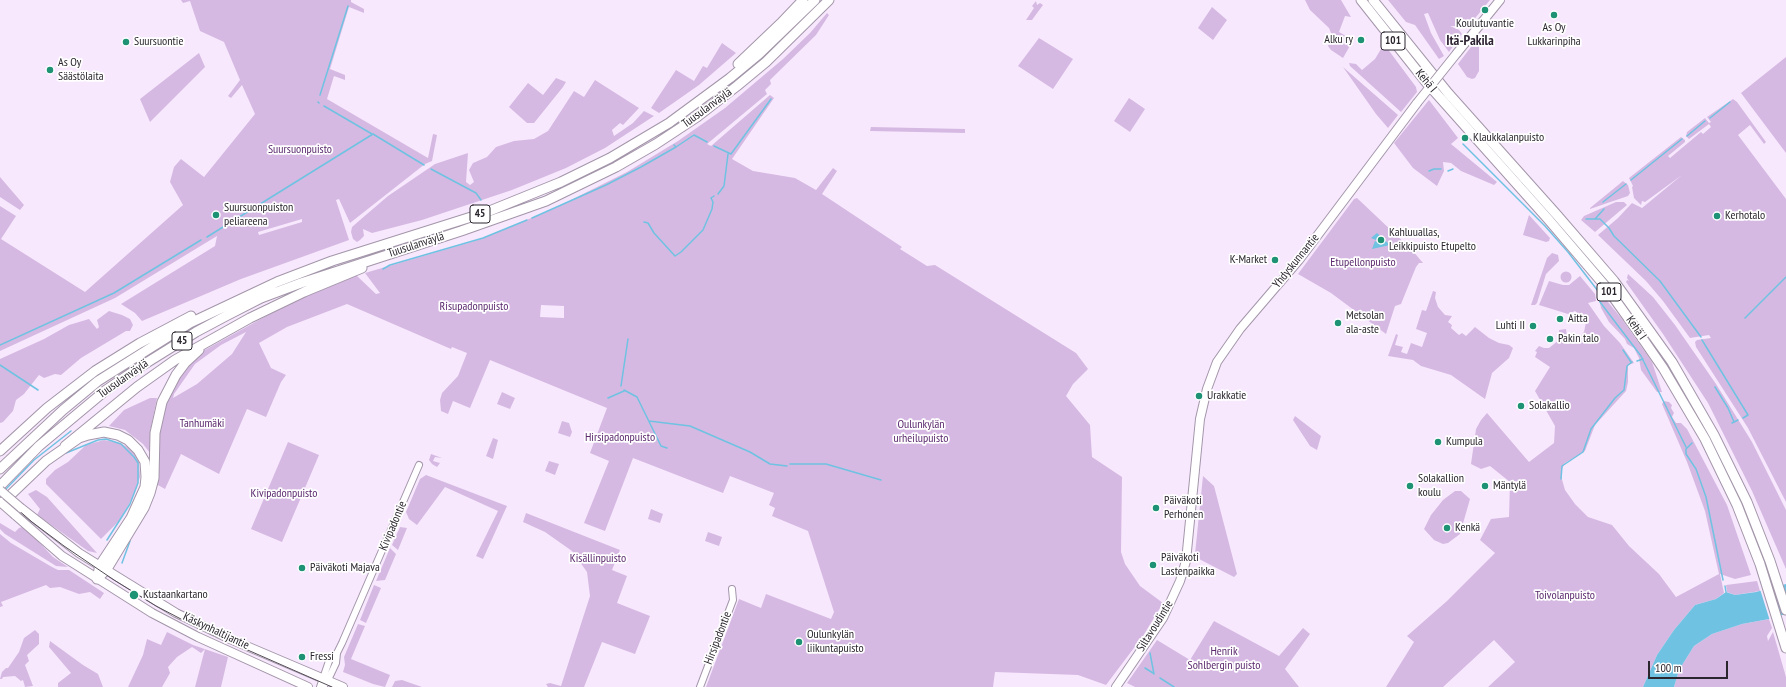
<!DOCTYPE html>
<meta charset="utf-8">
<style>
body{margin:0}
#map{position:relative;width:1786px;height:687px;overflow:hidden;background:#f7e8fe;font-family:"PT Sans Narrow",sans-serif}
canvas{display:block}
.scale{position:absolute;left:1648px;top:661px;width:80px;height:18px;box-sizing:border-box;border:2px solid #2b262e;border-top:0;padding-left:5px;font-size:12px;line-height:14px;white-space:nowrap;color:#2b262e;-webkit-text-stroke:3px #fff;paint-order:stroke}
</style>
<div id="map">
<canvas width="1786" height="687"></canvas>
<div class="scale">100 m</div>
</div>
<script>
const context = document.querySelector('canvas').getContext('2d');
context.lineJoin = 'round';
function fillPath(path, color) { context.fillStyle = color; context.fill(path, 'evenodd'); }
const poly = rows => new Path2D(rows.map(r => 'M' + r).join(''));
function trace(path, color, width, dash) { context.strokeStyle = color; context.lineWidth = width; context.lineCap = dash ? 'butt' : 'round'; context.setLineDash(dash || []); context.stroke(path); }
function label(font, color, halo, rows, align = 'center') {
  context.font = font + ' "PT Sans Narrow",sans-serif'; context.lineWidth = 3.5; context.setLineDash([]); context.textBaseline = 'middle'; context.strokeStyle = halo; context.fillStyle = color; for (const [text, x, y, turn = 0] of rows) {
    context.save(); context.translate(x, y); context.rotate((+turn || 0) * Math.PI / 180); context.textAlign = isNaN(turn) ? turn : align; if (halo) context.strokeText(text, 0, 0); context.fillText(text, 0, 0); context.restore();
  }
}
fillPath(poly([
 [181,0,351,0,351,2,364,9,364,13,349,7,330,69,345,75,345,80,334,76,327,99,428,158,433,134,437,135,432,161,425,164,350,223,339,199,336,200,349,240,241,279,142,321,135,313,121,304,215,246,217,236,115,298,0,351,0,206,16,216,1,239,85,292,183,205,170,182,174,167,181,159,204,177,255,114,242,85,231,98,228,96,240,80,224,42,200,31,190,1,183,3],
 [302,219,302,222,259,235,258,232],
 [1305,0,1341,0,1351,17,1345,16,1339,32,1346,36,1351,44,1343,58,1331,50,1328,46,1331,33,1329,28,1310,10],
 [1365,0,1368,0,1430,77,1429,79],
 [1388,0,1490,0,1467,28,1459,26,1450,26,1459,30,1462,34,1449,52,1440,40,1428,13,1424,14,1431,33,1444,56,1439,59,1415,25,1406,22],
 [1036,1,1037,5,1040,3,1043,5,1032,20,1026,20,1034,8,1032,6],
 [1212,7,1227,20,1213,40,1198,28],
 [827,13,829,15,816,35,770,80,771,84,765,90,767,94,707,144,711,146,770,95,774,98,732,159,753,171,795,178,816,190,833,168,837,171,822,194,902,247,900,249,927,266,935,265,1076,353,1088,369,1073,384,1066,396,1090,425,1092,457,1122,477,1121,552,1125,564,1140,586,1163,603,1143,636,1106,685,1078,675,995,672,993,687,706,687,739,599,761,608,766,594,831,619,834,612,808,531,772,516,775,508,769,505,774,493,730,476,723,493,633,458,605,531,584,523,609,461,590,453,607,408,490,360,470,408,453,401,448,414,441,411,440,400,442,393,458,376,467,353,452,347,451,349,347,304,287,327,259,343,271,368,286,375,281,382,266,417,247,409,219,474,181,454,165,489,156,484,160,427,167,398,178,379,190,363,203,351,295,300,356,275,376,294,380,293,365,273,478,240,553,209,627,172,678,141,725,108,783,59,810,33],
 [541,305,564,306,564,318,540,317],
 [246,332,232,354,197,384,173,398,174,394,195,364,221,345],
 [1039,38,1073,59,1053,89,1018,66],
 [1477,39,1479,43,1479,71,1475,78,1472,79,1467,77,1458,64],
 [722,43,736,53,699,85,659,113,651,108,676,70,694,81,703,66,707,68],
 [1384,44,1416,87,1417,92,1401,112,1350,66,1349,63,1356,64,1362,70,1375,59],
 [199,53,205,67,150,122,140,99],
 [1786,57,1786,153,1741,93],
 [1343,67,1398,115,1388,128,1376,114],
 [556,78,566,82,563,87,534,123,527,123,509,107,528,83,543,95],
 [595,80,639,108,623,125,620,123,612,130,614,136,633,123,644,111,654,116,605,148,566,168,512,190,422,220,372,233,363,229,364,236,360,240,357,242,353,239,351,232,352,227,360,220,388,196,435,164,468,153,466,182,470,185,474,182,469,170,473,163,487,157,496,147,514,141,534,139,548,131,574,91,584,97],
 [1129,98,1145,109,1130,132,1114,121],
 [1733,99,1737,102,1766,142,1764,144,1750,125,1738,135,1786,199,1786,502,1748,428,1696,347,1695,342,1697,340,1711,338,1709,335,1690,338,1663,301,1646,281,1598,235,1618,218,1632,203,1642,208,1682,175,1645,202,1642,201,1641,205,1634,198,1632,187,1633,186,1629,178,1681,137,1685,140,1685,142,1668,156,1670,158,1701,132,1703,134,1711,127,1709,124,1689,139,1686,136,1687,132,1705,118,1709,123,1711,122,1707,117],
 [1429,100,1458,138,1451,144,1497,182,1494,185,1461,171,1451,163,1443,162,1444,171,1437,186,1413,168,1394,143],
 [871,127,965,129,965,133,870,131],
 [0,177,24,205,20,210,0,197],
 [1623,181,1628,185,1630,193,1628,196,1590,209,1590,208],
 [1357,198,1412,250,1423,263,1419,263,1416,267,1401,304,1395,306,1386,334,1331,293,1298,274,1354,199],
 [1616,202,1624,202,1627,205,1595,232,1581,220,1584,216],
 [1529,215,1550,238,1549,241,1546,242,1523,235],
 [1581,248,1611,283,1669,364,1711,436,1743,504,1766,562,1764,563,1709,438,1690,403,1640,327,1609,285,1580,250],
 [1552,253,1558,255,1559,261,1546,274,1537,303,1535,305,1531,305,1547,258],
 '1560.5 277a5.5 5.5 0 1 1 11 0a5.5 5.5 0 1 1-11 0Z',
 [1628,274,1653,297,1675,325,1716,384,1752,442,1786,510,1786,569,1752,491,1708,403,1663,334,1626,282,1627,280,1629,281,1627,278],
 [1580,276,1595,294,1596,301,1588,303,1604,326,1620,343,1634,363,1628,365,1628,382,1626,391,1595,425,1585,451,1565,463,1562,469,1561,476,1565,490,1575,504,1588,517,1612,525,1629,546,1659,574,1676,597,1719,574,1705,511,1687,462,1662,404,1664,401,1669,402,1672,405,1671,408,1674,413,1672,417,1676,423,1681,423,1687,429,1727,505,1751,575,1735,579,1720,574,1724,593,1716,599,1695,605,1674,630,1657,655,1643,687,1488,687,1515,662,1494,640,1443,687,1386,687,1414,642,1407,636,1447,601,1495,553,1480,540,1491,519,1509,517,1510,482,1490,466,1481,469,1471,464,1476,429,1481,420,1487,413,1529,462,1554,443,1555,426,1535,391,1550,367,1535,357,1537,352,1535,351,1539,346,1544,348,1549,348,1559,340,1559,330,1566,329,1567,337,1579,338,1584,332,1586,322,1581,315,1575,311,1568,314,1539,305,1549,281,1563,285,1569,285],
 [1433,291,1436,292,1435,298,1438,307,1445,315,1452,316,1448,322,1452,325,1451,328,1459,335,1462,333,1466,336,1475,327,1489,338,1499,343,1509,345,1513,348,1509,358,1492,373,1485,399,1451,375,1421,366,1413,360,1388,356,1396,334,1398,335,1395,345,1403,347,1401,352,1407,354,1411,343,1422,347,1427,333,1416,329,1422,310,1426,311],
 [1600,294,1603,296,1622,319,1652,362,1662,392,1657,392,1641,370,1639,358,1634,348,1627,344,1625,339,1609,322,1601,308,1599,298],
 [109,311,122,315,130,319,133,325,130,331,126,331,81,358,61,375,55,374,44,378,39,375,24,394,16,400,13,411,3,422,0,423,0,359,44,339,69,325,89,319,97,329,99,327,97,320],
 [502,392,515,398,510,409,497,404],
 [150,398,157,398,150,432,150,453,143,444,125,430,109,426,124,410],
 [1295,416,1321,436,1317,450,1310,446,1293,420],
 [562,421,569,423,572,432,570,437,558,433],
 [493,438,498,440,493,459,486,456],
 [104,440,120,443,131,449,139,461,140,477,132,499,119,521,101,539,46,484,46,479,55,470,68,462,86,445],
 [288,442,319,455,282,542,251,529],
 [431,454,442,458,435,457,433,461,440,463,437,467,432,464,429,460],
 [549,461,559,464,555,475,545,471],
 [426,475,507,506,483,559,476,556,498,511,445,487,417,525,409,519,406,512,420,479],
 [1203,476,1214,486,1237,574,1234,577,1199,559,1195,554],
 [36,490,47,497,97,553,88,551,37,515,40,509,28,494],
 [1455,491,1461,491,1470,499,1460,534,1448,543,1443,544,1434,540,1424,529,1431,515,1443,500],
 [651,509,663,514,660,523,648,519],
 [526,513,620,550,612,570,627,576,617,603,650,616,635,654,602,642,584,687,548,687,546,684,550,683,561,686,590,596,587,572,572,551,545,532,523,522],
 [0,523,15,532,19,528,22,527,36,539,53,557,68,567,56,566,5,534,0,529],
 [400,527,407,528,398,550,392,545],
 [708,532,722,537,719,546,705,541],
 [0,534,11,543,52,567,58,570,69,570,104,593,100,599,90,592,79,594,60,587,50,588,46,585,1,602,3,606,0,607],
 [390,548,396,554,385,580,376,581],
 [1757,581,1760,591,1735,595,1727,592,1726,585],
 [374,585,381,588,366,623,360,620],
 [1769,619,1772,628,1767,636,1768,641,1773,632,1786,677,1786,687,1674,687,1679,670,1694,646,1712,634,1742,624],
 [1214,621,1279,656,1303,628,1310,634,1285,669,1299,687,1135,687,1127,683,1157,640,1190,660],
 [358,624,365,626,351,659,390,675,385,687,373,684,343,672,345,665,344,657],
 [35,630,39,634,39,644,27,655,29,661,25,665,33,686,25,687,23,680,21,681,15,676,3,677,2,679,0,679,2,672,6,668,8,668,19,652,24,638],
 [167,632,193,645,228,657,221,687,195,687,205,649,201,653,192,647,177,657,168,667,170,673,162,687,128,687,143,655,147,639,161,645],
 [50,641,83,665,98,674,103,687,58,687,58,683,71,673,49,647],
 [402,680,422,687,392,687,395,681]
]), '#d6b9e2');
fillPath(poly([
 [1377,233,1390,245,1372,249,1375,241,1386,244,1371,238],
 [1786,584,1786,614,1769,619,1742,624,1712,634,1694,646,1679,670,1674,687,1643,687,1657,655,1674,630,1695,605,1716,599,1726,592,1735,595,1756,592]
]), '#6fc2e1');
fillPath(poly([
 [1771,586,1781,618,1770,621,1760,589]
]), '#f7e8fe');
trace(poly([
 [320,95,348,6],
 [318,102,319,103],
 [324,106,372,134],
 [1710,118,1730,102],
 [1687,136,1705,121],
 [1463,144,1545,226,1568,252,1598,291,1600,302,1641,356,1686,447],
 [674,145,676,147,694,135,707,142],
 [714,146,731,154,771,99],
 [431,169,476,193,481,200],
 [1429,171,1434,169,1441,169],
 [1448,171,1453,169],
 [1631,180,1682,139],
 [718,194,724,186,728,154],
 [1603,202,1626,184],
 [532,218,606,185,641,167,676,147],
 [1586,219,1600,219,1609,228,1614,236,1660,281,1701,337],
 [1595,219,1604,209],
 [644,222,648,223,654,233,675,256,681,252,703,230,712,209,713,202,711,198,714,196],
 [207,237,373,134,424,165],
 [383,269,390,265,483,238,527,220],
 [1745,318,1786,277],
 [1702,340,1748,415,1743,418],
 [0,345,114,293,201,240],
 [1623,350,1631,362],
 [1637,361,1643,359],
 [0,365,38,390],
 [621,386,628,339],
 [1715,387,1728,408,1734,422],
 [624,390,637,397,661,446,667,448],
 [608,398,624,391],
 [649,421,690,426,750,452,770,464,787,466],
 [1732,423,1738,420],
 [1692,443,1686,449,1686,454,1696,469,1706,497,1723,580],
 [66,453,98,440,106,439,121,444,134,457,138,463,138,483,130,504,107,540],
 [790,464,826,464,881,480],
 [1561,479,1562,466,1583,452,1591,429,1615,398,1624,390,1627,366,1632,362],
 [5,490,34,460,71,431],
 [122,563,130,541],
 [1725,586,1726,592],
 [1150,653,1154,674],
 [1145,668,1153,673],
 [1160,678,1174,687]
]), '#6fc2e1', 1.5);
const minor = poly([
 [320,687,329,661,337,653,342,643,419,465],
 [323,687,328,680,336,663,337,653],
 [700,687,733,600,732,589]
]);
const major = poly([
 [1457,53,1500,0],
 [21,508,79,553,176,613,230,639,343,687],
 [15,515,62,556,152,613,198,637,308,687],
 [1116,687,1163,618,1180,581,1186,561,1200,419,1207,389,1217,362,1240,329,1299,260,1417,103]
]);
const highway = poly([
 [1361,0,1426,82,1548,219,1606,287,1636,329,1663,368,1705,439,1737,505,1760,564,1786,648],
 [1373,0,1448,93,1557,215,1614,281,1672,362,1714,435,1747,502,1770,561,1786,610],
 [738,64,781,23,803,0],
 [65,446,137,387,175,360,250,318,304,292,362,268],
 [0,451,47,408,95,371,140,343,191,316],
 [0,469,63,410,98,381,190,323,277,282,332,261,487,212,561,182,610,158,669,123,730,78,759,54,815,0],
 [0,486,39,446,106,390,143,365,196,332,226,316,261,298,301,283,461,231,546,201,616,167,656,144,697,117,737,86,766,62,829,0],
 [2,503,46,461,79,438,88,435,104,432,118,435,128,440,138,450,145,462,146,477,145,487,131,518,100,565,97,579],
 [97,579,107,569,144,508,150,493,154,478,155,433,162,402,176,375,185,363,199,350]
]);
trace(minor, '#a496aa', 8);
trace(major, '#a496aa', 10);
trace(highway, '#a496aa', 11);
trace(minor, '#fff', 6);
trace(major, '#fff', 8);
trace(highway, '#fff', 9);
trace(poly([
 [0,494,32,522,64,546,114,580,156,606,202,630,332,687]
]), '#544d57', 1);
const majorBridge = poly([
 [1417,103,1457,53],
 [0,490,21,508],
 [0,502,15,515]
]);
trace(majorBridge, '#a496aa', 10, []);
trace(majorBridge, '#fff', 8);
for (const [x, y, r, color] of [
 [1485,10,4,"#1e9274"],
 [1554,15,4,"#1e9274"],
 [1361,40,4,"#1e9274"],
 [126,42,4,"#1e9274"],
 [50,70,4,"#1e9274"],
 [1465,138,4,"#1e9274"],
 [216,215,4,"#1e9274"],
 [1717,216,4,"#1e9274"],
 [1381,240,4,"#1e9274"],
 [1275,260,4,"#1e9274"],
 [1560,319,4,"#1e9274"],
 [1338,323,4,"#1e9274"],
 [1533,326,4,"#1e9274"],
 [1550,339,4,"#1e9274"],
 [1199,396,4,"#1e9274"],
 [1521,406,4,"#1e9274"],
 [1438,442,4,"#1e9274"],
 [1410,486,4,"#1e9274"],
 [1485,486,4,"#1e9274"],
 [1156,508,4,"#1e9274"],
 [1447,528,4,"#1e9274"],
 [1153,565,4,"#1e9274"],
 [302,568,4,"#1e9274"],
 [134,595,5,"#1e9274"],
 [799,642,4,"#1e9274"],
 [302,657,4,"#1e9274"]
]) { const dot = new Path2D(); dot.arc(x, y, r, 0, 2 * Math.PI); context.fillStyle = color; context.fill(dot); trace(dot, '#fff', 1.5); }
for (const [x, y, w] of [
 [1393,41,24],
 [480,214,20],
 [1609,292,24],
 [182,341,20]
]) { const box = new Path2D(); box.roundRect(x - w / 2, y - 9, w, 18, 3); context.fillStyle = '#fff'; context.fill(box); trace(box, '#2b262e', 1); }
label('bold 11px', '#2b262e', null, [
 ["101",1393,41],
 ["45",480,214],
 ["101",1609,292],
 ["45",182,341]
]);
label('12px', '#2b262e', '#fff', [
 ["Koulutuvantie",1485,24,"center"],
 ["As Oy",1554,28,"center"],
 ["Lukkarinpiha",1554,42,"center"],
 ["Alku ry",1353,40,"right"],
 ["Suursuontie",134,42],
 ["As Oy",58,63],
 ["Säästölaita",58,77],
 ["Klaukkalanpuisto",1473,138],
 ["Suursuonpuiston",224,208],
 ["peliareena",224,222],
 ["Kerhotalo",1725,216],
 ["Kahluuallas,",1389,233],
 ["Leikkipuisto Etupelto",1389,247],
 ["K-Market",1267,260,"right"],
 ["Metsolan",1346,316],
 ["ala-aste",1346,330],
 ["Aitta",1568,319],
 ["Luhti II",1525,326,"right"],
 ["Pakin talo",1558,339],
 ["Urakkatie",1207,396],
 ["Solakallio",1529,406],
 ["Kumpula",1446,442],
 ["Solakallion",1418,479],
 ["koulu",1418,493],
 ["Mäntylä",1493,486],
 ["Päiväkoti",1164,501],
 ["Perhonen",1164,515],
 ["Kenkä",1455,528],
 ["Päiväkoti",1161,558],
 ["Lastenpaikka",1161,572],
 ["Päiväkoti Majava",310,568],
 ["Kustaankartano",143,595],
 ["Oulunkylän",807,635],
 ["liikuntapuisto",807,649],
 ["Fressi",310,657]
], 'left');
label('12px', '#2b262e', '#fff', [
 ["Kehä I",1426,81,50],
 ["Tuusulanväylä",707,108,-36],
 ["Tuusulanväylä",416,245,-18],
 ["Yhdyskunnantie",1296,261,-51],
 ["Kehä I",1636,328,55],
 ["Tuusulanväylä",123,379,-35],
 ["Kivipadontie",393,526,-67],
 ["Siltavoudintie",1155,626,-58],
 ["Käskynhaltijantie",216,631,25],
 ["Hirsipadontie",718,638,-69]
]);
label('12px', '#5b296e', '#fff', [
 ["Suursuonpuisto",300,150],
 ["Etupellonpuisto",1363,263],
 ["Risupadonpuisto",474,307],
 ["Tanhumäki",202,424],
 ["Oulunkylän",921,425],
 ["urheilupuisto",921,439],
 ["Hirsipadonpuisto",620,438],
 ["Kivipadonpuisto",284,494],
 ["Kisällinpuisto",598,559],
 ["Toivolanpuisto",1565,596],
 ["Henrik",1224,652],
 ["Sohlbergin puisto",1224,666]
]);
label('bold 14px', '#302535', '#fff', [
 ["Itä-Pakila",1470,41]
]);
</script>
